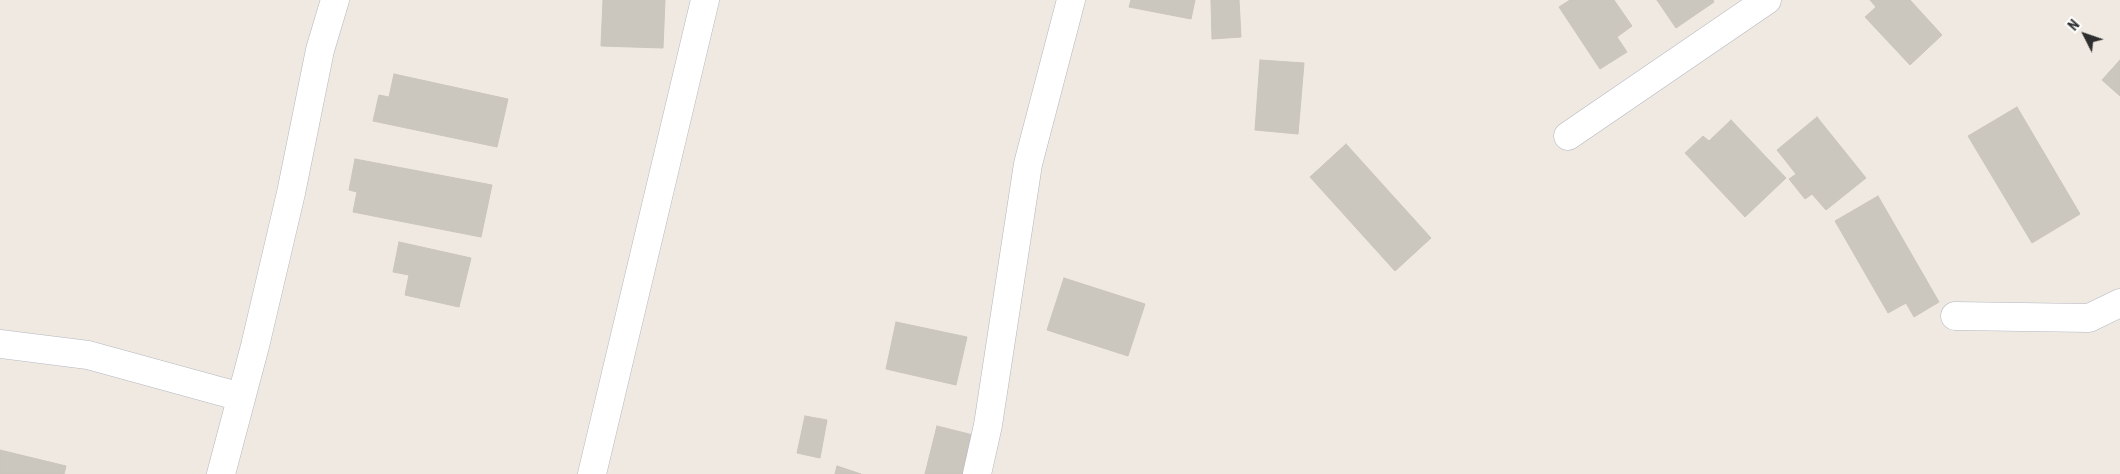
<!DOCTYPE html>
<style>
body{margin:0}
#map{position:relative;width:2120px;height:474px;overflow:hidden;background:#efe9e1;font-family:"Roboto Condensed",sans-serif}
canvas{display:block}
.north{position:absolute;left:2060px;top:10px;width:50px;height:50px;-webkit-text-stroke:4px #fff;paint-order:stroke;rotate:311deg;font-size:14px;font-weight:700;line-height:20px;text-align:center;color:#2e2e2e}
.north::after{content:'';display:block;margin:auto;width:18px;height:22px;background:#2e2e2e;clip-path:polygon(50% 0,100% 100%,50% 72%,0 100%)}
</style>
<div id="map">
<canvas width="2120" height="474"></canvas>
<div class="north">N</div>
</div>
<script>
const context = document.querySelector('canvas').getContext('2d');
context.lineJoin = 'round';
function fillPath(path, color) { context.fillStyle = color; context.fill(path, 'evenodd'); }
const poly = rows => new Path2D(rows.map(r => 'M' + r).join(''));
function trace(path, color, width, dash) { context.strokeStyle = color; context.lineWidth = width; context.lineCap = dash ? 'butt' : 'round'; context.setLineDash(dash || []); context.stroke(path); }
const building = poly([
 [603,0,665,0,663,48,601,46,603,0],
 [1131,0,1195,0,1191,19,1129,7,1131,0],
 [1211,0,1239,0,1241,37,1212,39,1211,0],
 [1570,0,1614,0,1632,26,1617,37,1627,52,1600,69,1559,7,1570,0],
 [1657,0,1713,0,1714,2,1676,28,1657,0],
 [1870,0,1910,0,1942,35,1910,65,1865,17,1876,7,1870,0],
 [1260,60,1304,63,1298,134,1255,130,1260,60],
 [2120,60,2120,96,2102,80,2120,60],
 [394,74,508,99,497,147,373,121,379,95,389,97,394,74],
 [2017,107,2080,214,2032,243,1968,136,2017,107],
 [1817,117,1866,178,1826,210,1812,194,1805,199,1789,179,1796,174,1777,150,1817,117],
 [1731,120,1786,178,1745,217,1685,153,1703,136,1709,141,1731,120],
 [1346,144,1431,238,1395,271,1310,177,1346,144],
 [355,159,492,185,481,237,353,212,357,192,349,190,355,159],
 [1878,196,1939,302,1914,317,1906,303,1888,313,1835,221,1878,196],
 [399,242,471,258,459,307,405,295,409,275,393,272,399,242],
 [1064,278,1145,304,1128,356,1047,330,1064,278],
 [896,322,967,337,956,385,886,369,896,322],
 [805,416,827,420,820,458,797,453,805,416],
 [937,426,973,435,963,474,925,474,937,426],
 [0,450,66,466,64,474,0,474,0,450],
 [837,466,861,474,835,474,837,466]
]);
fillPath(building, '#cbc7bf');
trace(building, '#cbc5ba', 1);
const minor = poly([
 [1568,136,1767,0],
 [1955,316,2089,318,2120,303],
 [0,344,88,355,241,397],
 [221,474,255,346,291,193,320,50,335,0],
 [592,474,705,0],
 [977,474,988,425,1028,164,1071,0]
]);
trace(minor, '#b4b7c1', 29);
trace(minor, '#fff', 28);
</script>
